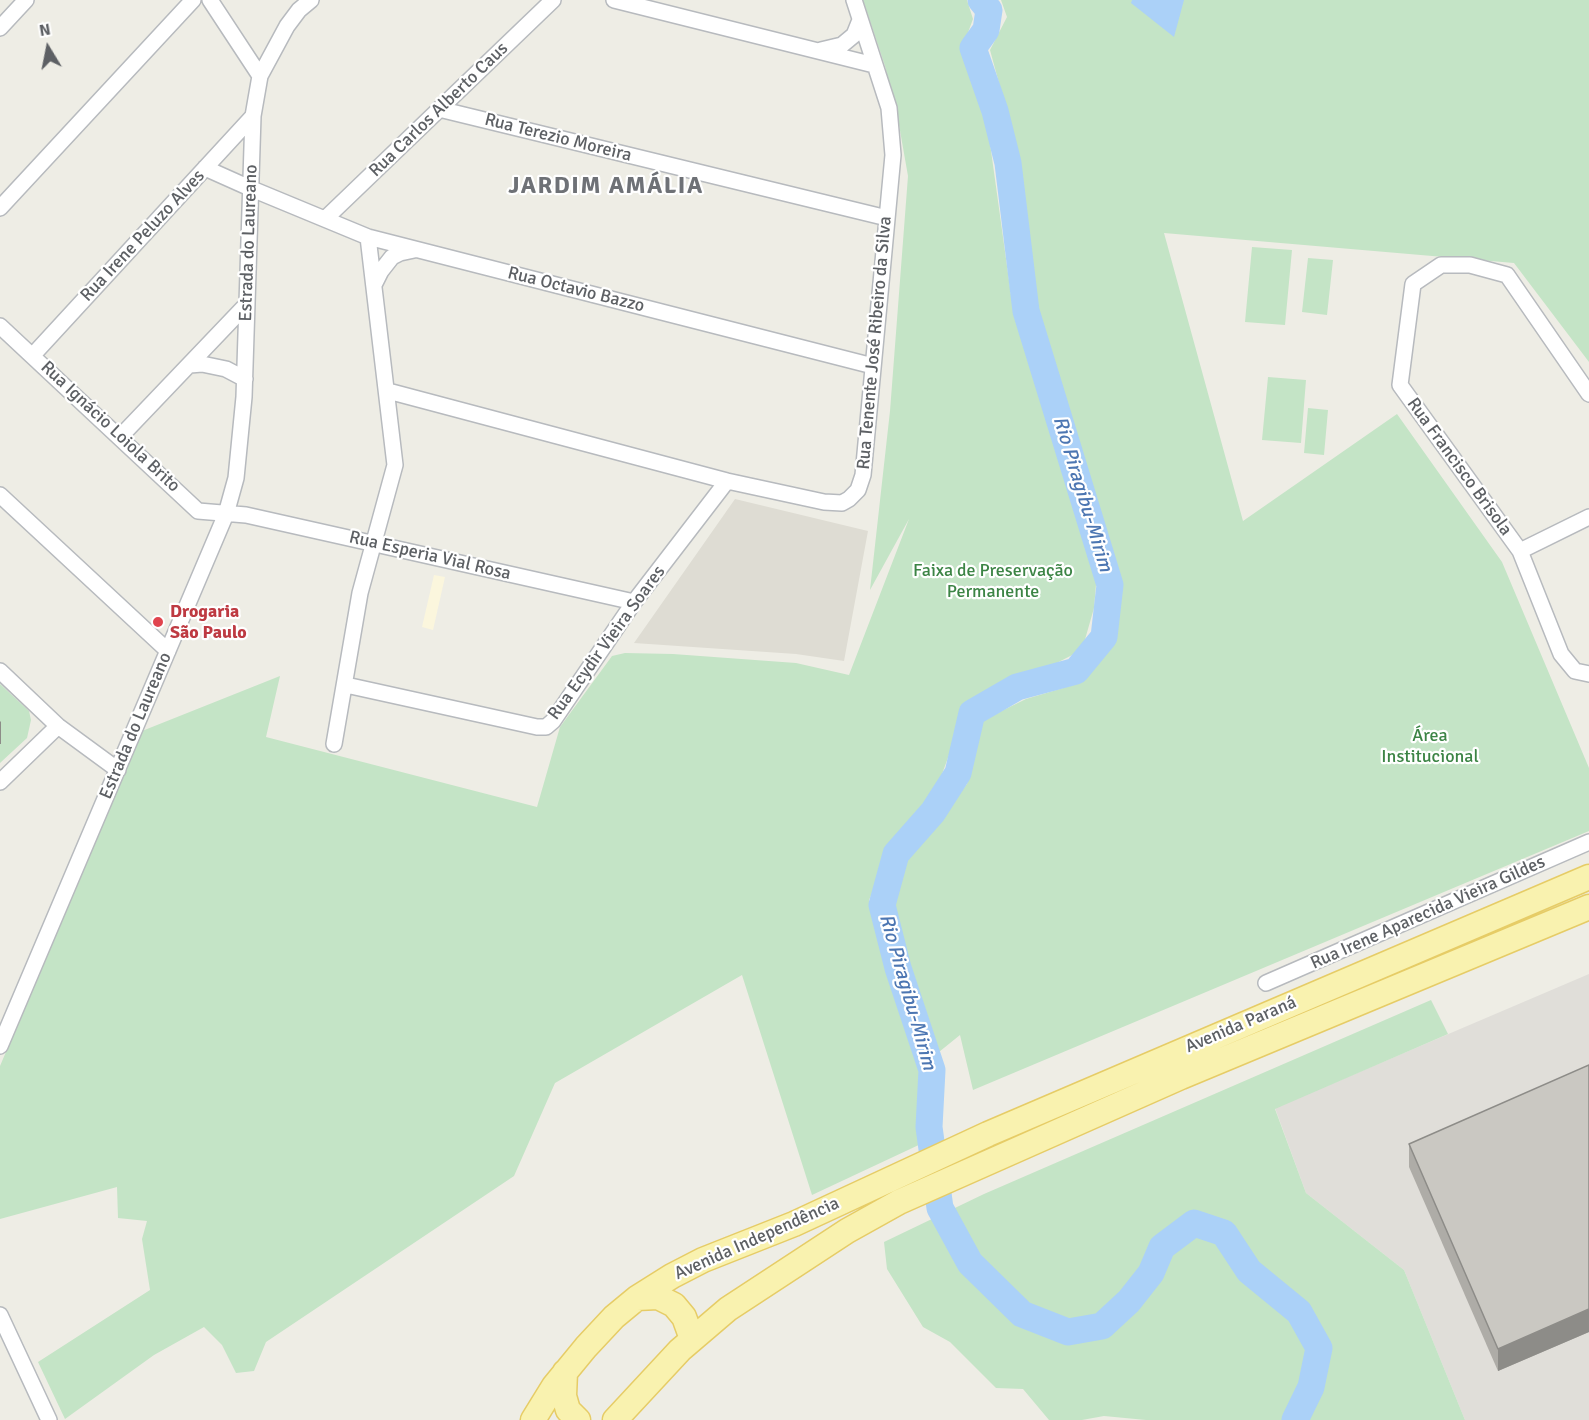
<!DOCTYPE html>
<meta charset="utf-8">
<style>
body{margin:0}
#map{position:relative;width:1589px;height:1420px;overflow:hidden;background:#eeede5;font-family:Signika,sans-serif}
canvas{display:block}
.north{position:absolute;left:18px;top:18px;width:60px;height:60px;-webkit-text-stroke:4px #fff;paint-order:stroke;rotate:350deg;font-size:16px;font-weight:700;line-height:24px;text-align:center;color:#5d6064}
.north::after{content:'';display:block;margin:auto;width:21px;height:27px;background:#5d6064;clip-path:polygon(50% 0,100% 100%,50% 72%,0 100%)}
</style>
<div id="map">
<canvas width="1589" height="1420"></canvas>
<div class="north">N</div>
</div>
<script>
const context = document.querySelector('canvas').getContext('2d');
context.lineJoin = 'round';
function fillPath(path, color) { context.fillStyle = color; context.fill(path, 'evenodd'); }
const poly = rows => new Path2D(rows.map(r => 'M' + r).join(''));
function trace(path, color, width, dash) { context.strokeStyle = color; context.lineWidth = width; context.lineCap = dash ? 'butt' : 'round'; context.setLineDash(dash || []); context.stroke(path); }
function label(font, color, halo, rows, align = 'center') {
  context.font = font + ' Signika,sans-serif'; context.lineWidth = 4.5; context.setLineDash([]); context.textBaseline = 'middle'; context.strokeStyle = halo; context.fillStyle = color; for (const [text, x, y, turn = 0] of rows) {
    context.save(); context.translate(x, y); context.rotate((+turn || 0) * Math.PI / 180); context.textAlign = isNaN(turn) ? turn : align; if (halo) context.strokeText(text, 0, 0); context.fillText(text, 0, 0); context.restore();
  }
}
fillPath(poly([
 [434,575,445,577,433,630,422,627]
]), '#fbf6dd');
fillPath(poly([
 [1589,974,1589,1420,1465,1420,1404,1270,1306,1193,1275,1108]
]), '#e0ded9');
fillPath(poly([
 [735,499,868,531,844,661,796,654,634,643]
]), '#dedcd3');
fillPath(poly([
 [863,0,967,0,973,19,963,46,988,129,1012,302,1080,527,1097,573,1094,608,1082,650,1043,670,968,703,938,785,889,854,869,900,882,948,920,1071,923,1143,812,1195,742,975,555,1083,514,1176,266,1342,254,1371,236,1373,222,1345,204,1327,154,1355,65,1419,38,1362,150,1290,142,1239,147,1221,118,1218,117,1187,0,1219,0,1066,142,731,280,676,266,737,537,807,560,727,612,656,625,653,673,654,796,663,849,675,909,519,870,590,890,411,908,176,899,125,885,66],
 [1001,0,1589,0,1589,362,1514,263,1164,233,1243,521,1397,414,1502,562,1589,768,1589,831,973,1090,960,1035,934,1056,905,960,893,902,905,859,967,784,979,722,1026,699,1080,683,1112,646,1120,604,1119,571,1037,307,1015,142,990,50,1007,17],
 [1252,247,1292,250,1285,325,1245,322],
 [1308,258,1333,260,1327,315,1302,312],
 [1268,377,1306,380,1301,443,1262,440],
 [1308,408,1328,410,1324,455,1304,453],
 [0,684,29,711,31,720,27,738,0,763],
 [1431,1000,1448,1034,1275,1109,1306,1193,1404,1270,1465,1420,1146,1420,1104,1416,1082,1420,1049,1420,1023,1389,996,1388,950,1342,923,1327,887,1269,884,1242,984,1194]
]), '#c4e4c6');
fillPath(poly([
 [1132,0,1184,0,1174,37,1131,3]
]), '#abd1f8');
trace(poly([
 [981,0,989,10,986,30,973,48,995,111,1008,163,1026,311,1110,585,1104,637,1076,671,1017,687,972,713,958,773,933,812,896,854,882,905,898,968,932,1070,929,1127,940,1208,970,1263,1022,1314,1068,1332,1102,1326,1129,1301,1151,1273,1162,1247,1194,1223,1224,1233,1249,1271,1299,1312,1319,1348,1311,1387,1295,1420]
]), '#abd1f8', 27);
const minor = poly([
 [210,0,260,76],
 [614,0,874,65],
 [0,28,26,0],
 [821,50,842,45,854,35,860,20],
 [439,109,887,218],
 [205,168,252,189,368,237,873,366],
 [0,208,193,0],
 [325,219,553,0],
 [374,285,381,271,392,257,400,253,414,250],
 [0,326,198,511,246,515,634,602],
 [33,355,253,116],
 [190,365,202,364,226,369,245,379],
 [388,391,727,481,824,502,842,503,849,499,858,490,863,475,893,155,889,108,854,0],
 [1589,394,1507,275,1470,265,1441,265,1413,284,1400,385,1520,551,1561,654,1575,671,1589,674],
 [120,437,247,304],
 [0,495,168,651],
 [1520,551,1589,517],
 [0,671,58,726,118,770],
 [346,685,537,727,546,727,553,721,634,602,727,481],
 [334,744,360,593,395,465,368,237],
 [0,782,58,726],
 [1266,983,1589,842],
 [0,1046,226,514,236,478,244,397,253,116,260,76,287,26,299,10,311,0],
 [0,1315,49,1420]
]);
const primary = poly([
 [637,1298,658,1297,674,1305,684,1317,692,1339],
 [565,1372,564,1396,568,1410,578,1420],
 [533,1420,554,1386,586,1347,614,1317,637,1298,672,1276,703,1260,794,1224,988,1134,1589,877],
 [615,1420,680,1350,728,1309,847,1231,899,1202,1181,1077,1589,907]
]);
trace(minor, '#b7babe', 18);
trace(primary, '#e6cc66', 27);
trace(minor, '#fff', 15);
trace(primary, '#f9f2af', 24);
fillPath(poly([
 [1589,1065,1589,1332,1498,1371,1409,1167,1409,1144]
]), '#aeaca7');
fillPath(poly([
 [1,721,1,744,0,744,0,722],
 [1589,1309,1589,1332,1498,1371,1498,1349]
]), '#8d8c88');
const building = poly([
 [1589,1065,1589,1309,1498,1349,1409,1144,1589,1065]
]);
fillPath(building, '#cac8c2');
trace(building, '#8d8c88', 1.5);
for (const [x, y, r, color] of [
 [158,622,6,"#e0444e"]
]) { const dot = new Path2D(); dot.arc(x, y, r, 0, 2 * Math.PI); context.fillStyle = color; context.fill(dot); trace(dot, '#fff', 2); }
label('18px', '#5d6064', '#fff', [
 ["Rua Carlos Alberto Caus",439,110,-44],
 ["Rua Terezio Moreira",558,138,14],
 ["Rua Irene Peluzo Alves",143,236,-47],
 ["Estrada do Laureano",249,243,-88],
 ["Rua Octavio Bazzo",576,290,14],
 ["Rua Tenente José Ribeiro da Silva",875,343,-85],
 ["Rua Ignácio Loiola Brito",110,427,43],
 ["Rua Francisco Brisola",1459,467,54],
 ["Rua Esperia Vial Rosa",430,556,13],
 ["Rua Ecydir Vieira Soares",607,643,-54],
 ["Estrada do Laureano",136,726,-67],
 ["Rua Irene Aparecida Vieira Gildes",1428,913,-24],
 ["Avenida Paraná",1241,1025,-23],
 ["Avenida Independência",757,1239,-24]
]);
label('18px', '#3c8445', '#fff', [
 ["Faixa de Preservação",993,571],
 ["Permanente",993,592],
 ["Área",1430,736],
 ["Institucional",1430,757]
]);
label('bold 18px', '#be3a42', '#fff', [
 ["Drogaria",170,612],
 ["São Paulo",170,633]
], 'left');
label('italic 20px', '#4c76b2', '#fff', [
 ["Rio Piragibu-Mirim",1082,494,73],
 ["Rio Piragibu-Mirim",907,992,74]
]);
context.letterSpacing = '1.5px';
label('bold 24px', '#6e7176', '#fff', [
 ["JARDIM AMÁLIA",606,187]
]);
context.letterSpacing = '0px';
</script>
